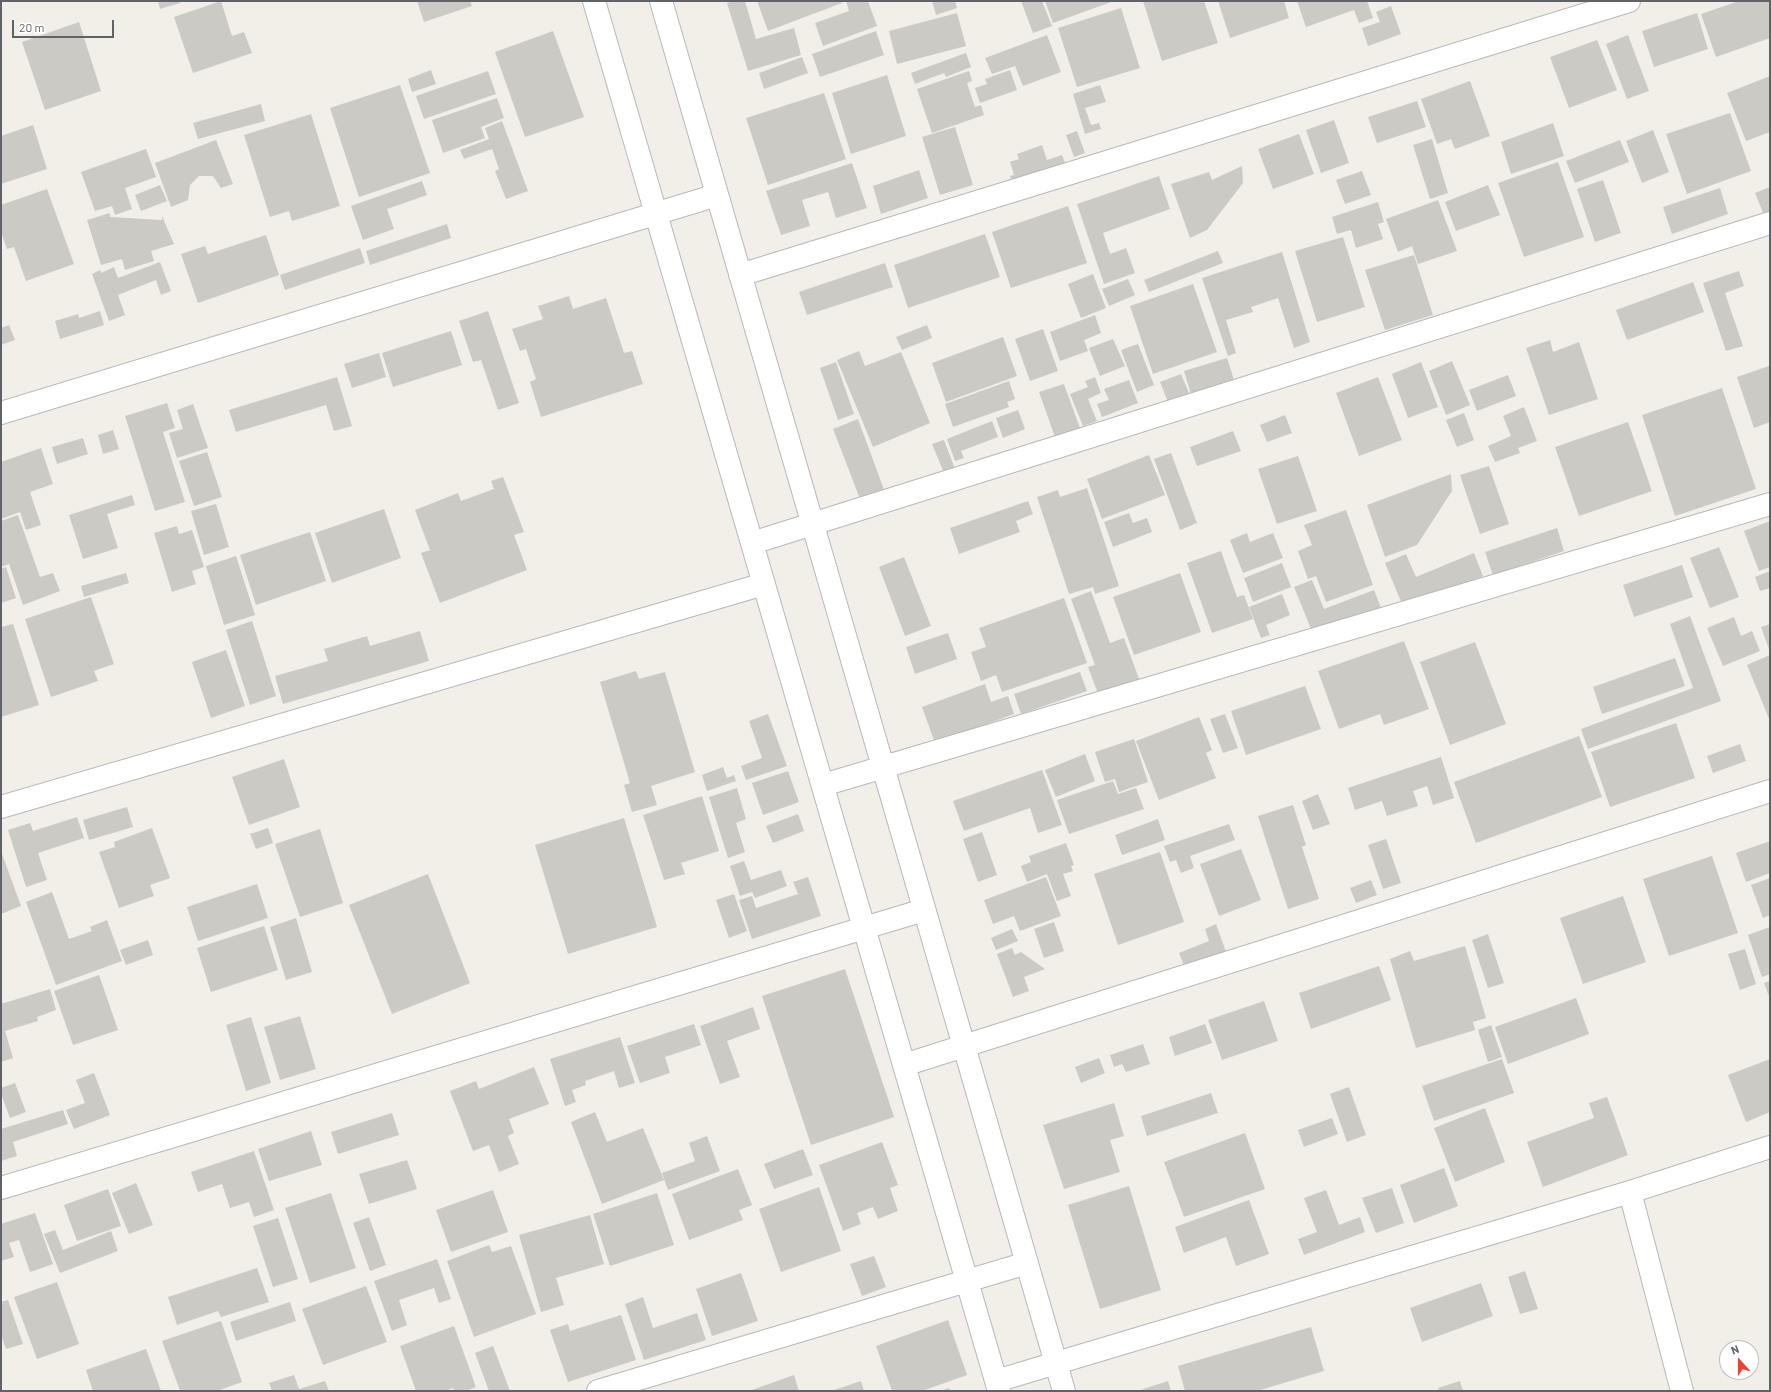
<!DOCTYPE html>
<style>
body{margin:0}
#map{position:relative;width:1771px;height:1392px;overflow:hidden;background:#f1efe8;font-family:Barlow,sans-serif}
canvas{display:block}
.frame{position:absolute;inset:0;border:2px solid #5f6368;pointer-events:none}
.north{position:absolute;left:1719px;top:1340px;width:40px;height:40px;box-sizing:border-box;background:#fff;border:1px solid #bfc1c3;border-radius:50%;rotate:339deg;font-size:11px;font-weight:700;line-height:16px;text-align:center;color:#5f6368}
.north::after{content:'';display:block;margin:auto;width:14px;height:18px;background:#ea4335;clip-path:polygon(50% 0,100% 100%,50% 72%,0 100%)}
.scale{position:absolute;left:12px;top:20px;width:102px;height:18px;box-sizing:border-box;border:2px solid #5f6368;border-top:0;padding-left:5px;font-size:12px;line-height:14px;white-space:nowrap;color:#5f6368;-webkit-text-stroke:3px #fff;paint-order:stroke}
</style>
<div id="map">
<canvas width="1771" height="1392"></canvas>
<div class="frame"></div>
<div class="north">N</div>
<div class="scale">20 m</div>
</div>
<script>
const context = document.querySelector('canvas').getContext('2d');
context.lineJoin = 'round';
function fillPath(path, color) { context.fillStyle = color; context.fill(path, 'evenodd'); }
const poly = rows => new Path2D(rows.map(r => 'M' + r).join(''));
function trace(path, color, width, dash) { context.strokeStyle = color; context.lineWidth = width; context.lineCap = dash ? 'butt' : 'round'; context.setLineDash(dash || []); context.stroke(path); }
fillPath(poly([
 [158,1,180,1,180,3,160,9],
 [221,1,232,36,244,32,252,53,193,73,174,17],
 [417,1,470,1,472,6,424,22],
 [735,1,745,1,756,39,794,28,801,55,748,71,727,3],
 [757,1,841,1,842,3,768,31],
 [846,1,868,1,877,26,823,46,815,23,849,11],
 [932,1,955,1,957,8,936,15],
 [1021,1,1042,1,1052,26,1033,33],
 [1045,1,1114,1,1053,23],
 [1143,1,1204,1,1218,43,1162,61],
 [1218,1,1284,1,1289,18,1230,38],
 [1297,1,1367,1,1373,18,1359,23,1354,10,1306,27],
 [1739,1,1770,1,1770,38,1716,57,1701,14],
 [1391,6,1401,34,1368,46,1362,28,1380,22,1376,12],
 [1121,8,1140,68,1077,87,1058,28],
 [957,13,966,46,897,64,889,31],
 [1697,13,1708,49,1654,67,1642,31],
 [79,22,101,91,45,110,22,42],
 [553,31,584,117,525,137,495,52],
 [876,31,884,55,820,77,812,54],
 [1047,35,1061,72,1023,86,1015,66,992,74,985,58],
 [1628,35,1649,91,1627,99,1606,44],
 [1597,40,1617,90,1569,108,1550,57],
 [966,53,971,67,946,77,944,73,915,84,911,73],
 [802,57,808,73,764,89,759,73],
 [431,70,436,84,412,92,408,79],
 [1010,70,1017,90,980,103,975,88,987,84,985,79],
 [488,71,496,94,424,119,416,96],
 [969,71,972,81,967,83,975,107,981,105,984,115,932,133,917,89],
 [887,75,906,136,851,154,832,93],
 [1770,76,1770,132,1746,141,1727,93],
 [1470,81,1490,136,1455,149,1451,139,1437,144,1421,99],
 [400,85,430,173,359,197,330,108],
 [1100,85,1106,102,1085,108,1091,125,1099,123,1101,129,1085,134,1073,94],
 [824,93,846,159,768,185,746,118],
 [497,98,504,118,481,127,485,138,443,153,432,120],
 [1417,101,1426,127,1377,143,1368,117],
 [261,104,265,121,198,139,193,123],
 [1730,113,1751,171,1687,194,1666,134],
 [311,114,340,206,292,221,289,211,270,217,244,135],
 [1334,120,1349,163,1321,173,1306,130],
 [502,121,528,191,506,199,495,171,499,169,492,149,464,159,460,150,489,139,485,128],
 [1553,123,1564,156,1511,174,1501,142],
 [33,125,47,169,1,184,1,136],
 [955,127,973,185,940,195,922,137],
 [1653,130,1669,172,1642,183,1626,141],
 [1077,131,1085,153,1074,157,1066,135],
 [1299,134,1314,174,1273,189,1258,149],
 [1432,139,1448,193,1430,199,1413,145],
 [216,140,233,184,221,188,213,176,199,176,190,185,188,200,171,207,155,163],
 [1620,140,1629,162,1575,183,1566,161],
 [1042,145,1047,160,1062,155,1065,163,1012,182,1010,176,1014,175,1010,162,1019,159,1017,154],
 [146,149,156,177,125,188,132,209,115,215,112,206,95,211,81,172],
 [1558,162,1584,237,1524,257,1498,183],
 [852,163,867,208,836,218,828,192,802,200,810,226,781,235,766,191],
 [1242,166,1243,183,1207,230,1190,238,1171,184,1209,172,1212,180],
 [919,170,928,198,881,214,873,186],
 [1362,171,1371,195,1345,204,1336,180],
 [1159,176,1170,209,1103,233,1110,254,1126,248,1135,273,1104,284,1077,204],
 [1603,180,1621,233,1595,242,1577,189],
 [422,181,427,195,387,209,394,229,363,240,351,206],
 [160,185,167,201,141,211,135,195],
 [1488,185,1500,215,1456,231,1445,202],
 [1770,187,1770,213,1764,215,1755,193],
 [1720,188,1728,214,1672,234,1663,207],
 [47,189,74,264,26,281,14,247,7,249,1,232,1,205],
 [1438,200,1457,251,1418,264,1412,246,1398,252,1386,219],
 [1378,202,1384,222,1378,224,1383,239,1356,248,1351,230,1337,234,1332,217],
 [1068,206,1087,263,1011,288,992,232],
 [110,213,110,217,162,220,162,216,174,244,151,251,154,261,125,270,122,259,101,265,87,220],
 [447,224,451,238,370,265,366,251],
 [985,234,1000,277,908,308,894,265],
 [266,235,279,275,198,303,181,254,205,246,208,254],
 [1343,237,1365,307,1317,322,1295,251],
 [360,248,365,263,285,290,280,275],
 [1218,251,1223,263,1149,292,1144,280],
 [1282,252,1310,342,1294,348,1278,298,1251,307,1253,312,1226,320,1236,353,1228,356,1202,278],
 [1414,255,1433,315,1385,330,1365,270],
 [160,262,171,291,161,295,156,280,118,295,125,315,109,321,92,274,100,270,101,273,114,267,118,278],
 [885,263,893,287,807,315,799,292],
 [1739,271,1744,286,1725,293,1743,346,1726,351,1703,283],
 [1093,274,1106,308,1081,318,1068,284],
 [1128,279,1135,295,1109,306,1102,289],
 [1693,282,1704,312,1627,340,1616,310],
 [1193,284,1217,352,1153,374,1130,306],
 [569,296,573,309,606,298,624,353,632,351,643,384,541,417,530,382,536,379,526,349,520,351,512,329,543,319,538,306],
 [100,311,104,325,60,339,55,321,78,314,79,318],
 [488,311,519,403,498,410,481,360,473,362,459,321],
 [1095,315,1101,333,1084,340,1088,351,1060,361,1050,332],
 [9,325,15,340,1,345,1,328],
 [927,325,932,338,902,350,896,337],
 [1043,329,1058,371,1030,381,1015,339],
 [451,331,462,365,393,387,382,353],
 [1003,337,1017,376,946,402,932,363],
 [1113,339,1125,366,1100,376,1089,348],
 [1550,340,1553,352,1579,342,1598,399,1549,415,1526,348],
 [1138,344,1154,385,1137,392,1121,350],
 [859,351,865,366,901,352,930,423,873,447,837,360],
 [379,353,386,377,352,388,344,364],
 [1227,358,1234,380,1191,394,1184,371],
 [1452,361,1470,405,1446,415,1429,371],
 [836,362,854,414,838,420,820,368],
 [1421,362,1438,407,1408,418,1392,374],
 [1769,366,1770,422,1754,428,1737,377],
 [1181,374,1189,393,1168,402,1160,382],
 [1508,375,1516,396,1477,411,1469,390],
 [337,377,352,426,334,431,326,405,236,432,229,410],
 [1095,377,1101,393,1088,399,1097,421,1083,426,1070,394,1088,387,1085,381],
 [1378,377,1402,440,1359,456,1336,393],
 [1129,380,1138,403,1102,417,1097,404,1109,400,1104,389],
 [1009,381,1015,399,1007,402,1009,407,953,427,945,404],
 [1064,384,1080,428,1055,437,1039,392],
 [1722,388,1756,489,1675,516,1642,415],
 [167,403,175,428,163,432,185,502,155,511,125,416],
 [193,404,208,448,177,458,169,433,183,429,177,410],
 [1524,407,1537,441,1518,448,1520,453,1495,462,1488,446,1511,436,1503,416],
 [1018,410,1025,429,1003,438,996,418],
 [1464,413,1474,440,1457,447,1446,420],
 [1285,415,1292,433,1267,442,1260,425],
 [858,419,886,495,862,504,833,429],
 [992,421,998,437,961,451,964,458,955,461,947,439],
 [1628,422,1652,491,1579,516,1555,447],
 [113,430,119,449,103,454,98,435],
 [1233,431,1241,451,1197,466,1190,447],
 [83,438,88,454,57,464,52,447],
 [944,440,955,469,944,473,932,444],
 [41,448,53,484,30,492,41,525,26,530,20,512,1,519,1,462],
 [207,452,222,497,194,506,179,461],
 [1171,453,1197,523,1180,530,1154,459],
 [1149,455,1165,495,1102,519,1087,479],
 [1298,456,1317,511,1277,524,1258,469],
 [1489,466,1509,524,1480,534,1460,475],
 [1451,474,1452,491,1417,545,1385,557,1367,505],
 [503,477,524,532,514,535,527,570,440,603,421,553,430,550,415,510,458,493,461,501,494,489,491,481],
 [1087,488,1119,586,1095,594,1093,587,1069,594,1037,497,1058,490,1060,497],
 [132,495,135,505,107,514,118,548,83,559,69,515],
 [1028,501,1033,514,1016,521,1020,532,959,554,950,528],
 [216,504,229,547,204,555,191,511],
 [384,509,401,558,332,583,315,533],
 [1346,510,1373,585,1326,602,1316,576,1308,579,1298,551,1312,545,1304,525],
 [1129,513,1133,523,1147,518,1152,532,1113,547,1104,522],
 [18,515,40,577,53,573,60,591,23,605,9,564,1,567,1,521],
 [1770,521,1770,567,1759,571,1744,531],
 [177,526,179,534,192,530,204,567,192,571,196,584,172,592,154,533],
 [1557,528,1564,551,1493,575,1485,552],
 [310,532,326,581,256,605,240,555],
 [1247,533,1250,542,1273,533,1283,558,1243,573,1230,540],
 [1719,547,1739,597,1710,608,1690,558],
 [1221,551,1237,597,1244,595,1253,619,1212,633,1187,563],
 [1474,553,1483,576,1404,609,1385,563,1406,554,1416,577],
 [236,556,255,615,224,625,206,566],
 [904,557,931,626,905,636,879,567],
 [1282,563,1291,587,1253,602,1244,578],
 [1682,565,1693,597,1634,617,1623,585],
 [6,567,16,598,1,603,1,569],
 [1770,571,1770,588,1760,591,1755,577],
 [126,573,129,583,84,597,81,586],
 [1180,573,1201,632,1134,655,1113,597],
 [1312,580,1324,609,1374,590,1381,608,1313,634,1294,587],
 [1091,591,1110,643,1124,638,1141,684,1100,699,1088,667,1095,665,1071,599],
 [1282,594,1290,615,1266,625,1270,635,1261,638,1249,607],
 [91,597,114,664,94,671,98,681,51,697,25,619],
 [1064,598,1087,663,1002,692,996,675,981,681,971,652,986,647,979,628],
 [1690,616,1721,701,1588,749,1581,729,1693,688,1670,624],
 [1734,617,1741,636,1752,631,1760,651,1723,666,1707,628],
 [252,621,276,696,250,705,226,630],
 [13,624,39,705,1,717,1,627],
 [1770,624,1770,648,1769,649,1761,627],
 [420,631,429,661,283,704,275,676,328,661,324,649,367,636,370,646],
 [948,633,957,659,915,674,906,647],
 [1404,641,1429,709,1384,725,1380,714,1339,729,1318,671],
 [1475,642,1506,724,1450,745,1420,662],
 [226,650,245,706,211,718,192,662],
 [1770,655,1770,721,1747,665],
 [1675,658,1685,686,1602,714,1593,687],
 [636,671,639,679,665,672,695,772,651,786,657,805,632,812,624,785,630,783,600,682],
 [1080,672,1087,691,1021,714,1014,694],
 [985,684,991,702,1008,696,1014,714,935,743,922,707],
 [1305,686,1321,729,1246,755,1231,711],
 [768,714,787,766,746,780,741,766,762,758,749,721],
 [1225,714,1238,748,1223,753,1210,719],
 [1199,717,1212,750,1206,753,1216,778,1159,800,1136,741],
 [1676,723,1695,778,1610,807,1591,752],
 [1579,736,1602,797,1476,843,1454,782],
 [1134,739,1148,782,1119,792,1115,779,1105,782,1095,752],
 [1740,744,1746,761,1713,773,1707,756],
 [1085,754,1095,781,1056,797,1045,770],
 [1441,757,1454,798,1433,805,1427,786,1413,791,1418,806,1387,816,1382,801,1355,810,1348,788],
 [284,759,300,807,249,825,232,777],
 [723,767,727,778,734,775,736,781,707,791,702,775],
 [1042,770,1062,825,1038,833,1030,808,964,831,953,801],
 [788,771,799,802,763,815,752,783],
 [1113,781,1118,794,1136,788,1144,809,1069,834,1057,800],
 [737,788,746,819,736,823,745,852,728,858,709,797],
 [1318,794,1330,824,1313,830,1302,801],
 [702,796,719,851,681,863,685,874,664,880,643,815],
 [1293,805,1306,845,1302,847,1319,899,1288,909,1258,816],
 [127,807,133,827,89,840,83,820],
 [798,814,804,831,773,843,766,826],
 [77,817,84,838,38,853,47,880,26,887,8,830,30,823,33,831],
 [624,818,657,927,568,954,535,845],
 [1158,819,1165,840,1122,855,1115,835],
 [1229,824,1235,840,1190,856,1194,868,1181,873,1176,860,1170,862,1164,846],
 [152,828,170,878,150,885,154,896,119,908,99,852,115,847,114,842],
 [268,828,273,843,256,849,250,834],
 [320,829,343,903,300,917,275,844],
 [982,832,997,875,978,882,963,839],
 [1386,839,1401,883,1383,889,1368,845],
 [1770,841,1770,873,1746,882,1736,853],
 [1066,843,1074,865,1071,866,1073,871,1063,874,1071,896,1057,901,1047,874,1027,882,1021,866,1031,862,1029,856],
 [1241,849,1261,900,1219,916,1200,864],
 [1,851,21,906,1,914],
 [1160,852,1184,922,1118,945,1094,874],
 [1712,856,1738,933,1669,956,1643,879],
 [744,861,751,880,781,870,787,886,755,898,752,892,740,896,730,866],
 [428,874,470,983,392,1014,349,905],
 [808,877,821,916,752,939,739,900,752,896,756,908,798,894,793,882],
 [1046,877,1061,916,1020,931,1014,916,993,924,984,900],
 [1770,878,1770,915,1763,918,1751,885],
 [1371,880,1377,895,1356,903,1350,888],
 [257,884,268,918,198,941,187,907],
 [52,892,69,939,92,931,90,927,107,920,122,961,56,985,26,902],
 [734,894,747,931,729,938,716,900],
 [1623,896,1646,962,1583,984,1560,918],
 [296,918,312,972,286,980,270,927],
 [1054,922,1064,951,1044,958,1034,929],
 [1216,924,1226,952,1185,968,1179,953,1209,941,1205,929],
 [264,926,278,970,211,992,197,948],
 [1770,927,1770,974,1762,977,1748,935],
 [1012,929,1018,941,996,950,991,938],
 [1488,934,1504,983,1488,988,1472,940],
 [148,940,153,955,126,965,120,950],
 [1465,946,1486,1018,1473,1022,1475,1030,1416,1048,1390,959,1410,951,1414,961],
 [1012,948,1015,955,1021,952,1045,969,1024,977,1029,991,1013,997,997,954],
 [1745,949,1756,984,1740,990,1728,954],
 [1379,966,1391,1000,1311,1029,1299,993],
 [845,969,894,1117,811,1145,762,996],
 [99,975,118,1030,73,1045,54,991],
 [1770,981,1770,999,1764,983],
 [50,989,56,1010,37,1017,38,1021,5,1031,13,1058,1,1062,1,1004],
 [1576,998,1589,1034,1508,1064,1495,1027],
 [1264,1001,1278,1041,1222,1060,1208,1020],
 [753,1007,760,1029,727,1041,740,1077,720,1084,700,1026],
 [300,1016,316,1069,280,1080,264,1027],
 [251,1017,271,1083,246,1091,226,1025],
 [694,1024,701,1045,665,1057,670,1073,640,1083,627,1046],
 [1205,1024,1212,1043,1175,1056,1169,1037],
 [1491,1025,1502,1057,1488,1062,1478,1030],
 [620,1037,635,1083,619,1088,614,1071,585,1081,586,1085,572,1090,576,1102,565,1106,550,1059],
 [1143,1044,1150,1064,1126,1072,1122,1064,1114,1067,1110,1055],
 [1099,1058,1105,1073,1081,1083,1075,1067],
 [1502,1059,1514,1093,1434,1121,1422,1086],
 [1770,1059,1770,1112,1746,1122,1728,1075],
 [534,1067,549,1104,509,1119,514,1133,508,1136,519,1164,499,1172,489,1145,473,1151,450,1091,476,1081,479,1089],
 [94,1073,110,1115,74,1129,66,1110,85,1103,76,1080],
 [15,1083,26,1112,10,1118,1,1094,1,1088],
 [1349,1087,1366,1135,1347,1142,1330,1094],
 [1211,1093,1218,1113,1147,1136,1141,1116],
 [1607,1097,1628,1155,1543,1187,1527,1142,1594,1118,1589,1103],
 [1114,1103,1124,1136,1110,1140,1120,1172,1064,1189,1043,1125],
 [1485,1108,1505,1162,1455,1182,1434,1128],
 [63,1110,68,1124,13,1142,17,1156,1,1161,1,1129],
 [595,1112,607,1142,643,1128,664,1180,602,1204,571,1122],
 [392,1113,399,1135,338,1154,331,1132],
 [1332,1118,1338,1134,1304,1147,1298,1130],
 [311,1131,322,1165,269,1181,258,1149],
 [1245,1133,1265,1189,1184,1217,1164,1162],
 [707,1136,720,1171,668,1190,662,1173,695,1161,689,1143],
 [882,1142,898,1185,890,1188,898,1211,878,1219,873,1207,857,1213,861,1224,843,1231,819,1165],
 [803,1149,813,1175,774,1189,764,1164],
 [254,1151,274,1210,254,1217,249,1202,230,1208,222,1184,198,1192,191,1172],
 [407,1160,417,1189,369,1204,359,1174],
 [1444,1168,1458,1206,1414,1223,1400,1185],
 [738,1169,752,1205,739,1210,743,1220,689,1240,672,1194],
 [136,1183,153,1225,129,1234,112,1193],
 [1129,1186,1161,1290,1100,1309,1068,1205],
 [819,1187,841,1251,781,1272,759,1209],
 [1392,1188,1404,1223,1376,1233,1362,1198],
 [108,1189,121,1226,77,1241,64,1205],
 [493,1190,508,1232,451,1252,436,1210],
 [1326,1190,1339,1225,1360,1217,1365,1232,1304,1255,1298,1239,1317,1232,1304,1198],
 [331,1193,356,1268,310,1283,285,1208],
 [657,1193,674,1245,610,1266,593,1214],
 [1249,1200,1269,1254,1236,1266,1226,1237,1184,1253,1175,1227],
 [35,1213,53,1264,30,1272,19,1240,9,1243,14,1257,1,1261,1,1224],
 [590,1215,604,1264,556,1278,564,1305,541,1312,519,1235],
 [369,1217,386,1265,370,1271,353,1223],
 [278,1218,298,1279,273,1287,253,1226],
 [55,1230,63,1250,111,1231,118,1251,60,1273,44,1234],
 [489,1245,492,1252,511,1246,536,1314,474,1337,447,1261],
 [874,1256,886,1287,862,1296,850,1264],
 [437,1259,451,1299,439,1303,434,1288,399,1300,407,1325,392,1331,374,1281],
 [257,1268,269,1302,221,1317,218,1311,177,1325,168,1297],
 [1525,1271,1538,1309,1520,1314,1508,1277],
 [741,1273,758,1321,712,1336,696,1289],
 [57,1282,79,1344,37,1359,14,1297],
 [1481,1283,1493,1316,1422,1342,1410,1308],
 [366,1286,387,1342,323,1365,302,1309],
 [643,1297,653,1328,697,1313,706,1340,644,1360,625,1304],
 [8,1300,23,1344,6,1349,1,1335,1,1302],
 [290,1302,296,1321,236,1341,230,1322],
 [621,1315,636,1360,568,1382,550,1330,568,1324,570,1331],
 [948,1320,967,1375,922,1391,892,1391,876,1346],
 [221,1321,242,1382,217,1391,180,1391,162,1341],
 [454,1326,476,1387,466,1391,454,1391,453,1388,445,1391,416,1391,400,1346],
 [1311,1327,1324,1371,1257,1391,1185,1391,1178,1366],
 [493,1346,510,1391,489,1391,475,1353],
 [146,1349,161,1391,93,1391,86,1370],
 [294,1375,299,1389,325,1381,329,1391,272,1391,269,1383],
 [794,1375,799,1391,749,1391],
 [861,1381,864,1391,831,1391],
 [1168,1381,1171,1391,1137,1391],
 [1460,1381,1463,1391,1439,1391,1438,1388],
 [949,1388,950,1391,940,1391]
]), '#cccac5');
const minor = poly([
 [594,1,999,1391],
 [661,1,1064,1391],
 [740,275,1629,1],
 [1,413,717,195],
 [752,543,1770,223],
 [823,785,1770,504],
 [1,807,764,584],
 [904,1065,1770,791],
 [1,1188,924,910],
 [1630,1192,1682,1391],
 [996,1381,1630,1192,1770,1147],
 [598,1391,1027,1263]
]);
trace(minor, '#b5b8bc', 24);
trace(minor, '#fff', 22);
</script>
